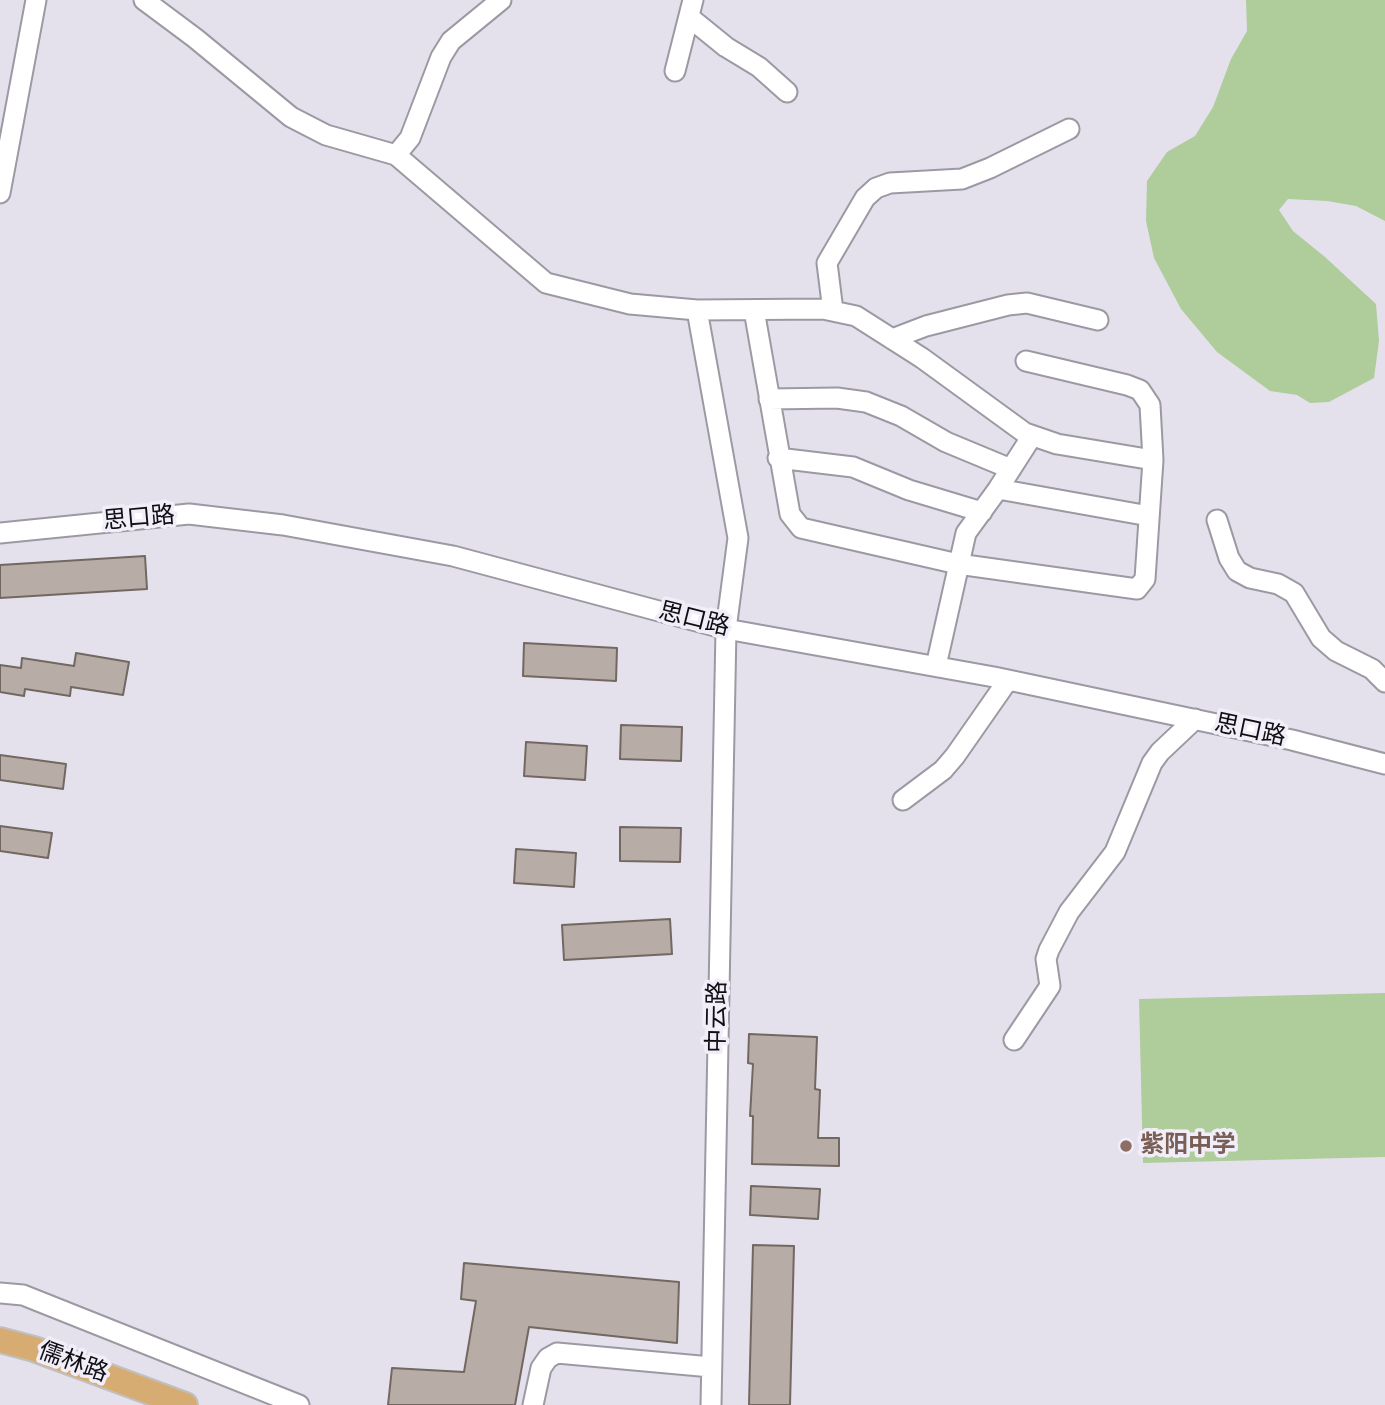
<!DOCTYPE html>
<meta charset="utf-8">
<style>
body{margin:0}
canvas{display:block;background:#e4e1ec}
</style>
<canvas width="1385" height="1405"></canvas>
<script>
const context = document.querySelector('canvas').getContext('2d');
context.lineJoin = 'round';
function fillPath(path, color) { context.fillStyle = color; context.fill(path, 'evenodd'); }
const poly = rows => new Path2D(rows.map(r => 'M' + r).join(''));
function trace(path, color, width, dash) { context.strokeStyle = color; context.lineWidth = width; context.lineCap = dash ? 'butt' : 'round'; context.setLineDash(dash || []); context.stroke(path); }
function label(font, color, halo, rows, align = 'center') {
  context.font = font + ' Signika,"Noto Sans SC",sans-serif'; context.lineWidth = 7; context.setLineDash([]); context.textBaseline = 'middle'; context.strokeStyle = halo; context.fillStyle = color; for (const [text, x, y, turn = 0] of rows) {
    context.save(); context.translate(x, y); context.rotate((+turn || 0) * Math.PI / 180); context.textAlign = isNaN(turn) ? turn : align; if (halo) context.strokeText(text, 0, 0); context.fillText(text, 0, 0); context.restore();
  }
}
fillPath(poly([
 [1246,0,1385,0,1385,221,1356,206,1327,201,1288,199,1279,210,1293,231,1325,257,1376,304,1379,341,1374,378,1329,402,1310,403,1297,395,1270,391,1217,352,1181,309,1154,258,1146,221,1147,181,1167,152,1195,136,1213,107,1231,59,1247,31],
 [1385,993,1385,1157,1143,1163,1139,999]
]), '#aecd9b');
const building = poly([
 [145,556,147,589,0,598,0,565,145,556],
 [524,643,617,648,616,681,523,676,524,643],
 [76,653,129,662,123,695,71,687,70,696,25,689,24,696,0,692,0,665,21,668,22,658,74,666,76,653],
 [621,725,682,727,681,761,620,759,621,725],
 [526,742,587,746,585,780,524,776,526,742],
 [0,755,66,764,63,789,0,780,0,755],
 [0,826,52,833,48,858,0,851,0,826],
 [620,827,681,828,680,862,620,861,620,827],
 [516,849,576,853,574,887,514,883,516,849],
 [670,919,672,954,564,960,562,925,670,919],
 [749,1034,817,1037,815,1089,820,1090,818,1138,839,1138,839,1166,752,1164,753,1116,750,1116,753,1064,748,1063,749,1034],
 [751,1186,820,1189,818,1219,750,1215,751,1186],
 [753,1245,794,1246,790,1405,749,1405,753,1245],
 [464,1263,679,1282,677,1343,529,1327,515,1405,388,1405,392,1368,464,1372,476,1301,461,1299,464,1263]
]);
fillPath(building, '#b7aca6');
trace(building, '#726862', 2);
const minor = poly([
 [144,0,195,38,291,117,326,135,396,155,546,283,630,304,697,310,738,538,726,629,711,1405],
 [689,17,726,47,759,67,787,92],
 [675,71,693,0],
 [396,155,410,138,441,57,451,41,501,0],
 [0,193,36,0],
 [697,310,823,309,856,316,922,358,1025,433,1057,444,1153,460],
 [754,310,790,514,801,528,958,564,1137,589,1145,579,1153,460,1150,405,1140,390,1127,385,1026,361],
 [833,311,827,263,865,198,876,188,890,183,962,179,990,168,1069,129],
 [892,339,926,326,1008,305,1027,303,1098,320],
 [769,399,837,398,866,402,901,416,946,442,1011,469],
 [778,458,853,467,909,490,982,512],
 [998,489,1149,516],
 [1217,520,1229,558,1237,571,1250,578,1278,584,1294,593,1321,638,1336,651,1372,669,1385,682],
 [0,533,189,514,283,525,453,556,726,629,994,677,1292,740,1385,764],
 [936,666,966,533,998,489,1032,436],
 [903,800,943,770,955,756,1008,680],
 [1014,1040,1050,986,1046,959,1049,950,1069,912,1115,852,1152,763,1160,752,1195,719],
 [0,1293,23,1295,299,1405],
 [533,1405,541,1368,548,1358,557,1353,711,1367]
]);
const major = poly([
 [0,1340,34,1349,185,1405]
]);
trace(minor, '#9c99a3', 23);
trace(major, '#c1c0c1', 28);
trace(minor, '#fff', 19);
trace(major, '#d7ac72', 24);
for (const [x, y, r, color] of [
 [1126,1146,7,"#8d6e63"]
]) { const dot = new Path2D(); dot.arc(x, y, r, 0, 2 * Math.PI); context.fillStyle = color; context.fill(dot); trace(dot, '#f1eef9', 2.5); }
label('24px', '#0f0e11', '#f1eef9', [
 ["思口路",139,519,-5],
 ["思口路",694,620,14],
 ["思口路",1250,731,12],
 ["中云路",718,1017,-89],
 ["儒林路",73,1363,20]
]);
label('bold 24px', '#785e54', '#f1eef9', [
 ["紫阳中学",1140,1146]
], 'left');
</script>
